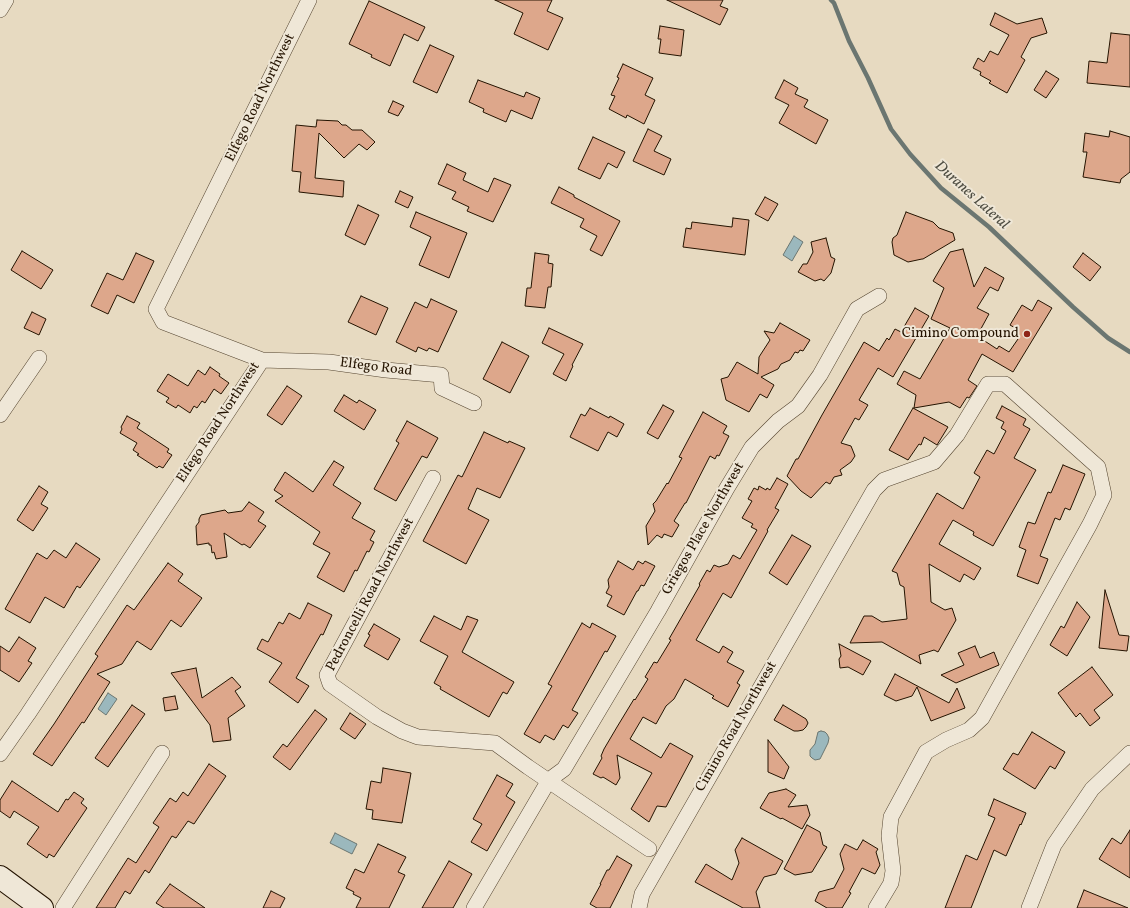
<!DOCTYPE html>
<style>
body{margin:0}
canvas{display:block;background:#e7dac1}
</style>
<canvas width="1130" height="908"></canvas>
<script>
const context = document.querySelector('canvas').getContext('2d');
context.lineJoin = 'round';
function fillPath(path, color) { context.fillStyle = color; context.fill(path, 'evenodd'); }
const poly = rows => new Path2D(rows.map(r => 'M' + r).join(''));
function trace(path, color, width, dash) { context.strokeStyle = color; context.lineWidth = width; context.lineCap = dash ? 'butt' : 'round'; context.setLineDash(dash || []); context.stroke(path); }
function label(font, color, halo, rows, align = 'center') {
  context.font = font + ' Vollkorn,serif'; context.lineWidth = 4; context.setLineDash([]); context.textBaseline = 'middle'; context.strokeStyle = halo; context.fillStyle = color; for (const [text, x, y, turn = 0] of rows) {
    context.save(); context.translate(x, y); context.rotate((+turn || 0) * Math.PI / 180); context.textAlign = isNaN(turn) ? turn : align; if (halo) context.strokeText(text, 0, 0); context.fillText(text, 0, 0); context.restore();
  }
}
const water = poly([
 [794,236,803,242,792,261,783,255,794,236],
 [108,693,117,699,106,715,98,709,108,693],
 [821,731,825,732,827,734,829,738,828,743,820,759,815,760,812,758,810,756,810,750,815,744,818,732,821,731],
 [335,833,357,844,352,854,330,843,335,833]
]);
fillPath(water, '#9bb8bd');
trace(water, '#6b7671', 1);
trace(poly([
 [831,0,834,3,849,41,868,78,891,129,910,154,941,188,989,227,1073,307,1108,338,1130,352]
]), '#6b7671', 4.5);
const building = poly([
 [495,0,552,0,547,11,563,18,548,50,514,34,523,13,495,0],
 [667,0,723,0,720,6,728,9,720,25,667,0],
 [369,1,425,27,418,41,404,34,390,66,371,57,372,55,349,44,369,1],
 [995,13,1017,24,1042,18,1047,33,1031,38,1021,57,1025,60,1007,93,989,83,991,81,980,75,981,72,973,68,978,58,984,62,990,51,998,55,1009,35,990,25,995,13],
 [660,26,684,30,681,56,659,53,661,39,658,39,660,26],
 [1111,33,1130,35,1130,87,1087,83,1089,61,1107,63,1111,33],
 [430,45,454,56,437,93,413,82,430,45],
 [623,64,653,78,645,95,655,100,644,124,627,115,626,118,609,109,615,96,611,95,619,78,617,77,623,64],
 [1046,71,1059,79,1046,98,1034,90,1046,71],
 [478,80,524,97,526,92,540,98,532,119,511,110,506,122,483,112,484,109,469,102,478,80],
 [784,80,798,88,795,94,808,100,804,107,828,120,816,144,779,123,789,105,775,98,784,80],
 [393,101,404,106,398,116,388,112,393,101],
 [317,120,338,121,342,125,346,125,352,130,362,130,375,142,367,150,359,144,344,158,319,133,315,178,344,181,343,197,299,192,301,172,292,171,296,125,316,127,317,120],
 [648,129,662,136,654,151,671,159,664,175,633,161,648,129],
 [1110,131,1130,137,1130,172,1121,179,1120,183,1083,177,1087,152,1083,152,1085,133,1109,137,1110,131],
 [593,137,625,152,617,168,608,163,600,179,578,169,593,137],
 [447,164,466,173,463,180,488,192,494,178,511,185,493,222,467,211,469,207,452,199,456,192,438,184,447,164],
 [559,187,574,195,574,197,620,221,602,256,590,250,597,236,580,227,584,219,551,203,559,187],
 [400,191,413,197,408,208,395,202,400,191],
 [765,197,778,204,768,221,755,214,765,197],
 [358,205,379,215,365,245,345,235,358,205],
 [416,212,467,233,449,278,419,265,431,237,410,227,416,212],
 [906,212,933,222,939,228,953,233,955,240,923,259,922,259,908,262,894,255,892,242,893,238,897,235,906,212],
 [733,218,749,220,745,255,683,247,686,228,691,229,692,222,732,227,733,218],
 [826,238,831,257,835,259,831,273,824,281,821,279,815,281,798,272,803,264,807,264,813,252,811,242,826,238],
 [963,249,974,287,985,267,1004,278,998,291,990,287,977,308,989,314,977,336,997,349,999,346,1009,352,1018,339,1017,329,1010,325,1022,305,1032,311,1038,300,1052,308,1013,372,982,354,968,380,977,386,969,398,967,397,960,408,949,402,914,408,916,395,897,384,904,371,920,379,950,328,931,319,944,288,933,281,950,252,963,249],
 [22,251,53,270,41,289,11,270,22,251],
 [136,253,154,261,134,303,117,295,108,314,91,306,107,273,123,280,136,253],
 [535,253,549,255,548,263,553,264,551,287,548,287,545,308,525,306,527,288,531,288,535,253],
 [1083,253,1101,267,1090,281,1073,267,1083,253],
 [361,296,388,308,376,335,348,322,361,296],
 [431,299,457,311,438,352,429,348,427,351,418,347,416,352,396,342,415,302,427,308,431,299],
 [915,308,929,316,893,377,878,368,859,400,868,405,859,420,855,418,841,443,851,446,855,456,851,462,840,470,842,475,834,477,830,484,826,482,811,498,801,491,787,476,796,459,798,459,822,415,864,342,879,351,887,338,889,340,895,329,901,332,915,308],
 [32,312,46,319,39,335,24,328,32,312],
 [780,323,810,340,803,351,800,350,798,353,795,352,790,360,781,364,778,369,761,377,774,385,767,398,760,394,749,412,726,400,721,379,728,377,737,362,758,374,759,357,770,340,764,331,774,333,780,323],
 [549,328,583,344,572,365,573,366,566,381,553,374,564,354,542,343,549,328],
 [502,342,529,356,510,393,483,379,502,342],
 [210,367,220,374,219,376,229,383,221,394,214,389,205,403,202,401,197,408,194,406,190,413,178,405,176,408,166,402,169,398,157,391,168,374,188,386,198,370,205,375,210,367],
 [287,386,302,396,282,425,267,415,287,386],
 [344,395,357,403,359,400,376,410,364,430,334,411,344,395],
 [663,405,674,411,658,439,647,433,663,405],
 [1002,406,1026,419,1023,425,1030,429,1014,458,1036,470,993,546,973,535,974,532,953,520,939,544,981,568,974,580,964,574,960,582,929,564,931,602,945,610,952,608,956,620,938,652,934,650,919,655,921,664,882,642,850,643,864,616,872,616,882,622,907,619,904,587,900,585,897,573,892,571,937,493,963,509,980,477,974,473,987,450,994,454,1006,431,1001,428,1004,422,996,418,1002,406],
 [590,408,609,418,610,416,624,424,617,437,608,432,598,451,570,437,581,414,585,416,590,408],
 [913,408,948,427,937,445,924,437,921,445,919,444,908,460,889,450,913,408],
 [703,412,727,426,723,433,729,436,719,456,717,455,715,459,710,456,686,503,685,503,674,521,679,525,672,537,664,534,662,538,657,535,648,545,646,526,655,511,653,504,656,501,667,483,668,484,682,458,679,457,703,412],
 [127,416,140,423,137,428,169,449,167,452,172,455,163,468,159,466,157,468,137,455,139,454,133,450,137,443,120,433,122,429,121,427,127,416],
 [407,421,438,438,427,458,422,456,396,501,374,489,399,443,396,441,407,421],
 [484,432,508,443,509,441,525,448,500,498,477,488,468,509,489,520,466,564,423,541,458,475,462,477,484,432],
 [334,461,344,467,333,485,361,503,352,518,375,531,370,540,374,542,369,552,367,551,357,571,355,570,344,592,317,577,330,553,313,544,320,532,275,501,283,496,274,490,285,472,313,492,334,461],
 [1063,465,1085,474,1070,510,1065,508,1060,520,1055,518,1040,556,1048,559,1038,584,1017,576,1026,550,1019,547,1028,522,1035,524,1048,492,1051,493,1063,465],
 [777,478,788,484,775,508,779,510,767,530,768,531,731,598,723,593,696,640,719,653,723,646,733,652,727,662,744,671,737,683,740,685,728,707,712,698,714,696,685,679,674,699,666,706,656,724,643,717,630,739,661,758,670,743,693,756,666,807,657,806,649,822,631,809,652,773,617,755,620,778,616,785,603,777,601,778,593,774,602,758,601,756,604,749,617,727,634,699,635,700,648,679,645,677,654,662,657,663,671,640,669,639,700,585,699,584,707,570,710,572,714,565,719,567,728,564,733,555,740,559,757,530,751,527,753,524,742,518,752,501,748,499,754,488,758,490,759,486,766,490,767,488,770,490,777,478],
 [39,486,48,492,41,504,48,508,33,531,17,520,39,486],
 [249,502,264,512,258,521,266,526,250,548,244,544,242,545,224,533,227,557,216,559,214,552,212,553,211,545,209,545,209,543,197,545,196,526,199,522,199,519,201,515,225,510,228,513,242,511,249,502],
 [792,535,811,546,787,585,769,573,792,535],
 [76,543,100,559,80,588,77,586,64,608,45,597,30,623,5,609,37,553,47,559,54,550,66,558,76,543],
 [618,561,633,570,638,561,643,564,645,561,655,566,644,586,641,585,638,591,637,591,624,615,607,606,612,596,606,593,609,587,608,580,618,561],
 [168,563,183,574,178,581,202,598,181,627,171,620,151,650,137,641,122,664,97,674,110,682,84,723,82,722,52,766,33,754,54,724,98,656,95,654,127,605,134,610,168,563],
 [1105,590,1119,635,1129,636,1127,651,1099,648,1105,590],
 [1077,602,1090,617,1067,656,1050,645,1061,626,1064,628,1077,602],
 [308,603,332,615,323,635,321,634,296,678,309,686,298,703,269,682,282,663,257,649,262,639,268,642,279,622,283,624,289,613,300,619,308,603],
 [434,616,461,630,467,616,478,620,462,652,514,682,507,694,503,692,489,717,440,689,441,687,434,683,448,656,420,641,434,616],
 [582,623,590,628,592,623,616,636,607,652,605,651,572,710,578,713,568,728,563,725,554,740,545,735,540,743,524,734,552,686,548,684,582,623],
 [374,624,400,639,388,660,364,646,370,635,368,634,374,624],
 [19,637,36,648,28,661,32,663,19,682,0,670,0,646,9,652,19,637],
 [839,644,871,661,863,675,848,667,840,668,839,659,841,656,839,644],
 [975,646,980,658,994,652,999,665,956,683,941,675,964,665,958,653,975,646],
 [1092,667,1113,695,1094,710,1100,718,1090,726,1080,713,1076,717,1058,693,1092,667],
 [196,668,202,698,232,677,241,687,235,691,245,706,228,718,231,740,213,742,210,725,171,673,196,668],
 [895,674,949,703,957,688,965,708,931,721,917,687,912,696,896,701,884,695,895,674],
 [175,696,178,709,165,711,163,698,175,696],
 [132,705,145,714,108,767,95,758,132,705],
 [783,705,806,719,808,723,806,727,803,730,798,731,794,731,774,720,783,705],
 [315,710,327,719,290,770,273,757,283,744,287,747,315,710],
 [350,713,366,724,355,739,340,729,350,713],
 [1032,732,1065,752,1055,769,1050,766,1035,789,1003,769,1013,753,1018,755,1032,732],
 [768,740,789,767,784,779,768,772,768,740],
 [209,764,226,776,194,824,188,821,176,838,172,836,149,873,145,870,130,894,125,891,115,908,96,908,128,858,136,863,159,827,153,823,170,798,176,802,183,792,188,796,209,764],
 [383,768,411,773,402,823,372,819,373,810,366,809,371,781,381,783,383,768],
 [497,775,513,784,506,796,515,802,487,851,471,842,482,824,473,819,497,775],
 [12,781,58,812,66,799,68,800,74,792,84,799,81,803,87,808,54,857,49,854,47,858,27,844,39,827,14,811,10,818,0,811,0,800,12,781],
 [786,789,796,795,788,807,807,805,810,815,802,829,782,818,781,819,760,808,769,793,786,789],
 [994,799,1026,813,1021,825,1020,824,1006,856,994,850,971,908,945,908,966,855,977,860,995,818,988,815,994,799],
 [807,825,820,832,823,845,827,847,812,872,795,875,784,869,807,825],
 [1130,830,1130,878,1099,859,1112,838,1121,844,1130,830],
 [742,838,783,861,776,874,764,877,756,892,760,908,743,908,695,882,706,864,732,880,739,863,735,850,742,838],
 [863,840,878,849,876,852,880,865,875,874,862,868,849,892,851,893,842,908,827,908,815,901,819,892,834,888,844,869,840,854,845,844,857,850,863,840],
 [378,844,406,857,398,872,405,875,389,908,356,908,361,898,353,894,354,892,346,888,355,869,364,873,378,844],
 [617,856,632,865,610,908,597,908,590,904,601,884,600,884,607,870,609,870,617,856],
 [449,861,472,874,453,908,422,908,449,861],
 [170,884,205,908,164,908,156,903,170,884],
 [1084,890,1128,908,1077,908,1084,890],
 [271,891,285,898,280,908,263,908,271,891]
]);
fillPath(building, '#dda78b');
trace(building, '#241300', 1);
const minor = poly([
 [0,10,6,0],
 [262,360,329,362,386,370,441,375,442,388,474,403],
 [0,415,39,358],
 [433,478,327,675,330,684,377,717,402,731,418,737,495,743,528,767,649,849],
 [0,754,28,714,262,360,163,322,156,309,309,0],
 [63,908,162,753],
 [474,908,549,780,564,769,658,611,727,488,752,447,778,421,798,406,820,375,857,309,879,296],
 [639,908,642,894,874,490,884,480,934,462,957,435,988,384,1005,384,1098,467,1104,495,1090,524,982,718,969,730,946,740,926,752,891,817,889,836,893,871,891,883,876,908],
 [1029,908,1054,845,1092,789,1130,753]
]);
const secondary = poly([
 [0,877,42,908]
]);
trace(minor, '#554530', 16);
trace(secondary, '#241300', 24);
trace(minor, '#efe7d7', 15);
trace(secondary, '#efe7d7', 22);
for (const [x, y, r, color] of [
 [1027,334,4,"#8f2418"]
]) { const dot = new Path2D(); dot.arc(x, y, r, 0, 2 * Math.PI); context.fillStyle = color; context.fill(dot); trace(dot, '#efe7d7', 1.5); }
label('14px', '#241300', '#efe7d7', [
 ["Elfego Road Northwest",261,98,-64],
 ["Elfego Road",376,368,7],
 ["Elfego Road Northwest",219,423,-57],
 ["Griegos Place Northwest",704,529,-60],
 ["Pedroncelli Road Northwest",371,595,-62],
 ["Cimino Road Northwest",737,727,-60]
]);
label('14px', '#241300', '#efe7d7', [
 ["Cimino Compound",1019,334]
], 'right');
label('italic 15px', '#4e4d42', '#efe7d7', [
 ["Duranes Lateral",971,196,42]
]);
</script>
